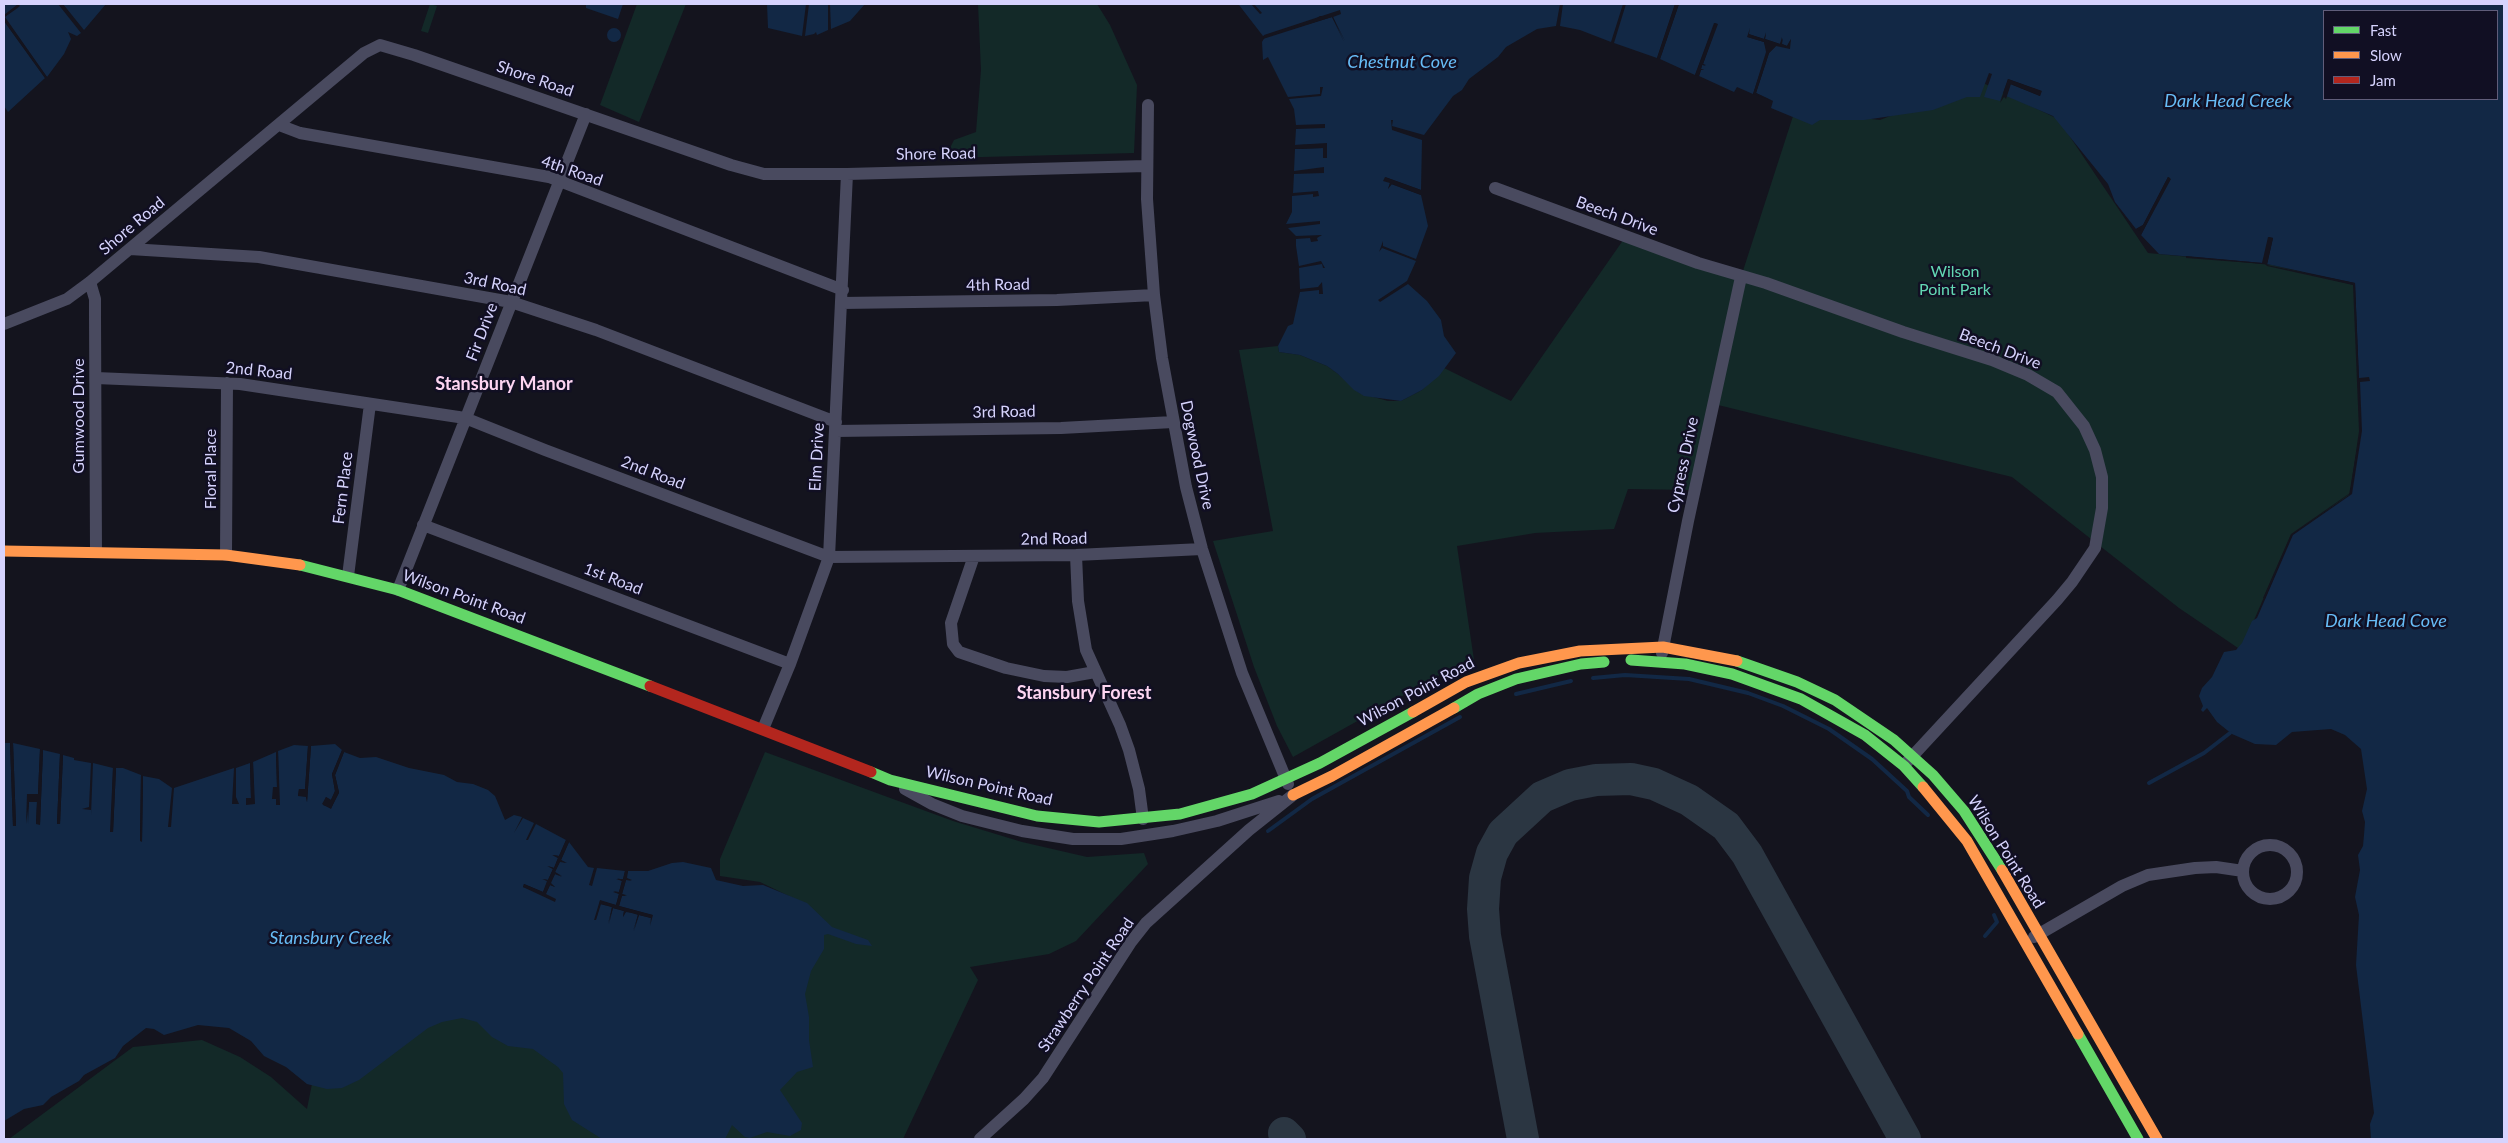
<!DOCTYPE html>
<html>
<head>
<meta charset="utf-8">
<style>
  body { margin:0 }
  #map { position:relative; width:2508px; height:1143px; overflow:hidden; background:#14141e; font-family:Lato,sans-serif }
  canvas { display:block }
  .frame { position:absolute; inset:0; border:5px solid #d6d3fd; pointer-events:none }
  .legend { position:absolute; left:2323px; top:10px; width:175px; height:90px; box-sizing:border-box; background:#110f23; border:1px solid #605d7a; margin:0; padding:6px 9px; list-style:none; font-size:15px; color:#d6d3fd }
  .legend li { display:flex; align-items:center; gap:10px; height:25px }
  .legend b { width:25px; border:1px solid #605d7a }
</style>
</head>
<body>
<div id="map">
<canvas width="2508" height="1143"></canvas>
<div class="frame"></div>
<ul class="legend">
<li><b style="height:6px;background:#63d668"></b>Fast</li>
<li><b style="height:6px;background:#ff974d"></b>Slow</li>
<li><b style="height:6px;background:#b3261e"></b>Jam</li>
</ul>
</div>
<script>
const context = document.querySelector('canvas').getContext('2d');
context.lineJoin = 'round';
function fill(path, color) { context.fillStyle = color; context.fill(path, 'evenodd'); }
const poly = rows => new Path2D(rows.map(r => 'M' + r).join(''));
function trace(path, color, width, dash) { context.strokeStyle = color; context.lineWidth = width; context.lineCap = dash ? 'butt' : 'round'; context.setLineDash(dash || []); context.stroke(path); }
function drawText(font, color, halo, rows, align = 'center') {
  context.font = font + ' Lato,sans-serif'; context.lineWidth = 5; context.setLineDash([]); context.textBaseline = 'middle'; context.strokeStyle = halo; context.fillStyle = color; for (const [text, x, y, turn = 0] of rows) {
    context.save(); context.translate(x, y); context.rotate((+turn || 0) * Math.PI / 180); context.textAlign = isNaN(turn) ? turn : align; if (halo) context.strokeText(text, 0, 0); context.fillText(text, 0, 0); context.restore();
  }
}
fill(poly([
  [430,4,437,6,428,33,421,31],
  [637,4,686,4,639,122,600,105],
  [978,4,1097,4,1110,25,1137,85,1134,153,945,158,954,140,976,132,981,70],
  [1979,81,2058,119,2148,253,2272,265,2354,285,2360,431,2349,495,2291,535,2241,650,2179,608,2012,477,1714,404,1694,490,1628,489,1614,529,1535,533,1457,546,1474,660,1438,676,1293,757,1277,726,1254,667,1213,541,1273,531,1239,350,1278,346,1279,352,1300,355,1327,366,1338,374,1359,393,1388,401,1401,401,1422,390,1444,368,1511,401,1626,236,1741,277,1795,110,1880,120],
  [765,752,953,821,1022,842,1087,857,1144,853,1148,864,1076,941,1049,954,970,967,978,980,903,1139,720,1139,793,898,760,882,720,876,720,859],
  [465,1013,558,1045,638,1139,9,1139,133,1047,202,1040,240,1057,271,1077,307,1109,313,1079,423,1024]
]), '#132928');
fill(poly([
  [4,4,58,4,81,33,77,36,68,32,71,39,64,54,47,77,4,17,19,7,4,15],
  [63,4,106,4,84,30],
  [586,4,623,4,618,19,586,8],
  [767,4,806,4,802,36,768,28],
  [809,4,828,4,828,30,817,35,816,32,814,34,805,36],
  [830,4,865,4,850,21,831,29],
  [1241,4,1251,4,1260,14,1262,13,1254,4,1560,4,1556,26,1537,29,1506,47,1498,57,1469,79,1462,90,1453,96,1424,135,1392,126,1393,120,1391,120,1392,130,1422,140,1421,190,1385,177,1390,183,1388,189,1391,184,1421,195,1428,226,1416,259,1383,246,1383,241,1379,252,1382,248,1416,261,1407,281,1378,300,1380,302,1408,284,1427,301,1441,320,1444,336,1456,353,1439,376,1422,390,1401,401,1364,396,1354,390,1338,374,1327,366,1300,355,1279,352,1278,346,1288,326,1293,324,1300,292,1319,290,1319,294,1323,294,1322,282,1318,287,1300,289,1299,268,1322,264,1323,268,1325,268,1321,261,1299,266,1296,246,1296,239,1310,238,1311,242,1318,241,1317,238,1322,235,1296,236,1288,228,1320,224,1320,221,1286,224,1292,212,1292,196,1313,194,1313,197,1319,196,1318,191,1293,193,1294,174,1324,173,1324,167,1294,171,1295,149,1323,148,1327,158,1327,144,1295,145,1296,129,1325,128,1325,124,1296,125,1294,109,1289,99,1321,96,1323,87,1320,87,1320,94,1288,97,1268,57,1263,60,1262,42,1265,37,1332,17,1345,41,1333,17,1320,16,1312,21,1263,36,1239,5],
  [1563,4,1623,4,1611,42,1580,30,1560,26],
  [1626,4,1675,4,1657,58,1614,43],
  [1679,4,2504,4,2504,1139,2371,1139,2370,1124,2374,1113,2356,965,2359,915,2355,897,2360,870,2358,855,2363,846,2364,835,2365,822,2362,811,2367,789,2361,749,2345,735,2331,729,2292,732,2276,745,2255,744,2232,734,2217,722,2207,708,2203,712,2201,710,2203,706,2199,696,2202,688,2212,677,2224,652,2236,650,2242,643,2252,621,2257,618,2293,535,2352,494,2362,431,2360,382,2370,381,2369,377,2359,378,2355,283,2267,264,2273,238,2269,237,2263,263,2159,254,2141,235,2170,178,2168,177,2143,225,2136,229,2115,202,2108,184,2053,116,2006,96,2010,84,2040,96,2041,91,2008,79,2000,101,1984,97,1992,74,1989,73,1980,97,1967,97,1933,110,1864,120,1820,120,1812,125,1771,108,1773,101,1756,93,1769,53,1776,46,1789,46,1791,39,1787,46,1782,44,1783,38,1780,44,1765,39,1766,33,1764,39,1748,34,1748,37,1764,42,1767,52,1753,94,1737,87,1734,92,1699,76,1701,70,1704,70,1701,69,1702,65,1706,66,1703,64,1717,24,1714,23,1695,75,1660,59],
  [2324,11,2497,11,2497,99,2324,99],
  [4,21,45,78,8,112,4,106],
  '607 35a7 7 0 1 1 14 0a7 7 0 1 1-14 0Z',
  [4,743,10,743,13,826,16,826,13,743,40,749,38,794,27,794,28,824,29,802,37,802,36,824,40,824,43,750,60,754,57,824,60,824,63,755,74,758,74,760,91,763,89,807,82,809,91,810,91,815,93,763,113,768,111,832,113,832,116,768,123,768,141,775,140,841,142,841,143,776,159,779,172,788,168,827,171,827,174,788,234,768,232,804,239,804,236,797,236,768,250,763,251,798,246,799,246,804,254,804,253,762,276,752,277,787,273,787,273,799,276,799,279,805,278,751,294,745,308,746,305,790,299,789,298,796,306,796,307,802,311,746,335,744,342,750,332,774,335,791,331,800,326,797,323,805,331,808,339,793,335,775,344,752,360,758,376,757,409,768,444,775,457,782,473,784,488,790,495,796,505,820,514,815,522,817,514,833,523,818,534,823,526,840,528,840,536,824,566,840,559,856,553,855,558,858,554,868,548,866,553,869,548,880,543,879,548,881,543,892,524,884,523,887,556,899,545,895,550,885,555,887,550,883,555,874,562,877,555,872,560,861,566,863,561,860,569,842,588,867,594,868,589,885,592,886,597,868,625,871,623,880,617,878,622,881,619,892,613,892,619,894,616,905,600,901,596,920,600,904,612,907,608,924,613,908,624,911,623,917,626,911,638,915,633,931,639,915,651,918,649,925,652,915,619,906,622,895,626,895,622,894,626,880,632,881,626,878,628,871,648,871,672,863,683,862,711,868,716,880,743,886,763,885,807,903,832,927,868,940,872,946,856,944,828,934,824,935,824,949,811,971,805,994,809,1017,809,1040,813,1067,797,1072,780,1090,802,1123,801,1130,790,1136,767,1132,750,1138,745,1137,732,1125,725,1139,602,1139,572,1120,564,1104,563,1073,558,1067,533,1049,508,1046,492,1037,477,1022,462,1018,442,1022,428,1028,359,1080,342,1088,327,1089,307,1084,286,1067,264,1056,251,1041,229,1028,198,1025,164,1035,154,1029,146,1028,123,1046,115,1058,84,1075,79,1081,51,1097,43,1105,24,1109,4,1121]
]), '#122845');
fill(poly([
  [18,4,20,6,5,17,47,77,45,78,4,21,4,15],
  [1675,4,1679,4,1660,59,1657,58],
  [1340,10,1341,14,1333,17,1344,42,1332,17,1263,39,1264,35],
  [1715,23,1718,24,1703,64,1706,65,1702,65,1701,69,1704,70,1701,70,1699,76,1695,75],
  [1750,28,1749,34,1764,39,1766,32,1765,39,1780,44,1782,37,1782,44,1787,46,1791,39,1790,49,1776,46,1769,53,1756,93,1773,101,1753,94,1766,52,1764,42,1747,37],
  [2008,79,2042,91,2040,96,2011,84,2006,99,2004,97,2000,103],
  [1327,143,1327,158,1323,158,1323,148,1295,149,1295,145],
  [1385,177,1421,190,1421,195,1392,184,1388,189,1390,183,1383,181],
  [2168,177,2171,179,2141,235,2139,233,2141,228,2138,231,2136,229,2143,225],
  [2268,237,2273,238,2267,265,2355,283,2361,431,2351,493,2292,535,2265,599,2263,598,2291,534,2350,493,2359,431,2353,285,2267,266,2265,264,2186,258,2186,256,2262,263],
  [10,743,13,743,16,826,13,826],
  [308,746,311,746,307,802,306,797,298,796,299,789,305,789],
  [40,749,43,750,40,825,36,824,37,802,29,802,26,824,27,794,38,794],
  [342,750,344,752,335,775,339,792,331,809,322,804,326,797,331,800,335,791,332,774],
  [278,751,280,805,276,805,276,799,272,799,273,787,277,787,276,752],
  [60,754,63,755,60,824,57,824],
  [253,762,255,804,246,805,246,798,251,798,250,763],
  [113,768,116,768,113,832,110,832],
  [141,775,143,776,142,842,140,841],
  [566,840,569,842,561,860,567,863,560,862,555,872,562,876,555,874,551,883,555,887,550,885,546,894,556,899,555,902,523,887,524,884,543,892,547,881,542,879,548,880,553,869,547,866,554,868,558,858,552,855,559,856],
  [625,871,628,871,627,878,632,880,626,880,622,894,627,896,622,896,619,906,653,915,650,926,651,918,639,915,634,931,638,914,626,912,623,917,624,911,613,908,609,924,612,907,601,904,596,920,594,920,600,900,616,905,619,894,613,891,619,892,622,881,616,879,623,879]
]), '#14141e');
trace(poly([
  [1593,678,1625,675,1689,679,1748,693,1783,706,1829,729,1872,759,1907,791,1909,797,1928,815],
  [1516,694,1571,681],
  [2149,783,2204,753,2230,733],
  [1268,831,1312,799,1460,717],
  [1985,936,1997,922,1994,915]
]), '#122845', 4);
trace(poly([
  [1284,1133,1290,1139],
  [1523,1139,1485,936,1483,909,1485,878,1492,853,1503,833,1542,797,1570,785,1596,780,1631,779,1654,784,1689,800,1726,826,1747,854,1905,1139]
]), '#2b3642', 32);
trace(poly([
  [1148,105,1147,199,1154,295,1162,358,1186,487,1202,549,1242,673,1288,784],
  [279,125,300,133,549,177,843,290],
  [1495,188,1698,263,1766,283,1903,332,1992,360,2028,375,2057,392,2084,426,2095,450,2102,477,2102,508,2095,548,2072,582,2057,600,1907,762],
  [130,249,259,257,511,302,596,330,836,422],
  [90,282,95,299,95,315,96,551],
  [842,303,1057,300,1154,295],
  [4,324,67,299,90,282,364,53,380,45,414,55,731,165,764,174,847,174,1146,166],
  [96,378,240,384,465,418,545,450,829,557,1076,555,1202,549],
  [835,431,1061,428,1173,422],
  [423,525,790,664],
  [226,555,227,383],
  [1076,555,1078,601,1086,650,1120,725,1129,750,1139,789,1143,819],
  [974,556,951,623,953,644,959,652,1006,668,1044,676,1067,677,1095,672],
  [348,576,370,404],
  [398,590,586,114],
  [1662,653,1688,521,1741,277],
  [763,729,790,664,829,557,847,174],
  [905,789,932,804,962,816,1022,831,1073,839,1121,839,1173,831,1217,821,1279,801],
  '2243 872a27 27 0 1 1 54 0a27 27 0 1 1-54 0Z',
  [2034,937,2122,886,2148,875,2195,868,2216,867,2243,871],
  [980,1139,1024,1099,1043,1078,1131,942,1146,923,1249,830,1293,795]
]), '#494a5f', 12);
trace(poly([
  [300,565,398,590,650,686],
  [1631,660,1685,664,1732,674,1801,699,1865,735,1904,766,1923,787],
  [1737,661,1797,682,1835,700,1894,740,1933,775,1964,811,2002,870],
  [1454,708,1478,694,1516,679,1581,664,1604,662],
  [871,772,890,780,1037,816,1099,822,1180,814,1252,794,1320,763,1413,712],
  [2078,1034,2138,1139]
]), '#63d668', 11);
trace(poly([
  [4,551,226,555,300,565],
  [1413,712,1466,682,1519,663,1580,651,1663,647,1737,661],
  [1923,787,1967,841,2078,1034],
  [1293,795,1332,776,1454,708],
  [2002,870,2157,1139]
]), '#ff974d', 11);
trace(poly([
  [650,686,871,772]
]), '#b3261e', 11);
drawText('16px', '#d6d3fd', '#110f23', [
  ["Shore Road",535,79,19],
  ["Shore Road",936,154,-1],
  ["4th Road",572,171,19],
  ["Beech Drive",1617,216,20],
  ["Shore Road",132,226,-40],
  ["3rd Road",495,284,12],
  ["4th Road",998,285,-1],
  ["Fir Drive",482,332,-69],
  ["Beech Drive",2000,349,21],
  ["2nd Road",259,371,6],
  ["3rd Road",1004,412,-1],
  ["Gumwood Drive",79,416,-90],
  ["Dogwood Drive",1197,455,78],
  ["Elm Drive",817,457,-87],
  ["Cypress Drive",1683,465,-78],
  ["Floral Place",211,469,-90],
  ["2nd Road",653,473,21],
  ["Fern Place",343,488,-83],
  ["2nd Road",1054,539,-1],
  ["1st Road",613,579,21],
  ["Wilson Point Road",464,597,20],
  ["Wilson Point Road",1416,692,-28],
  ["Wilson Point Road",989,786,13],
  ["Wilson Point Road",2006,852,58],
  ["Strawberry Point Road",1086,985,-56]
]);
drawText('16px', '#63d8b4', '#110f23', [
  ["Wilson",1955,272],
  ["Point Park",1955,290]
]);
drawText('italic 18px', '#67bcf6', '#110f23', [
  ["Chestnut Cove",1402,62],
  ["Dark Head Creek",2228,101],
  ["Dark Head Cove",2386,621],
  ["Stansbury Creek",330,938]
]);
drawText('bold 18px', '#fdd5f1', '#110f23', [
  ["Stansbury Manor",504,384],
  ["Stansbury Forest",1084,693]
]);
</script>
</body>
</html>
